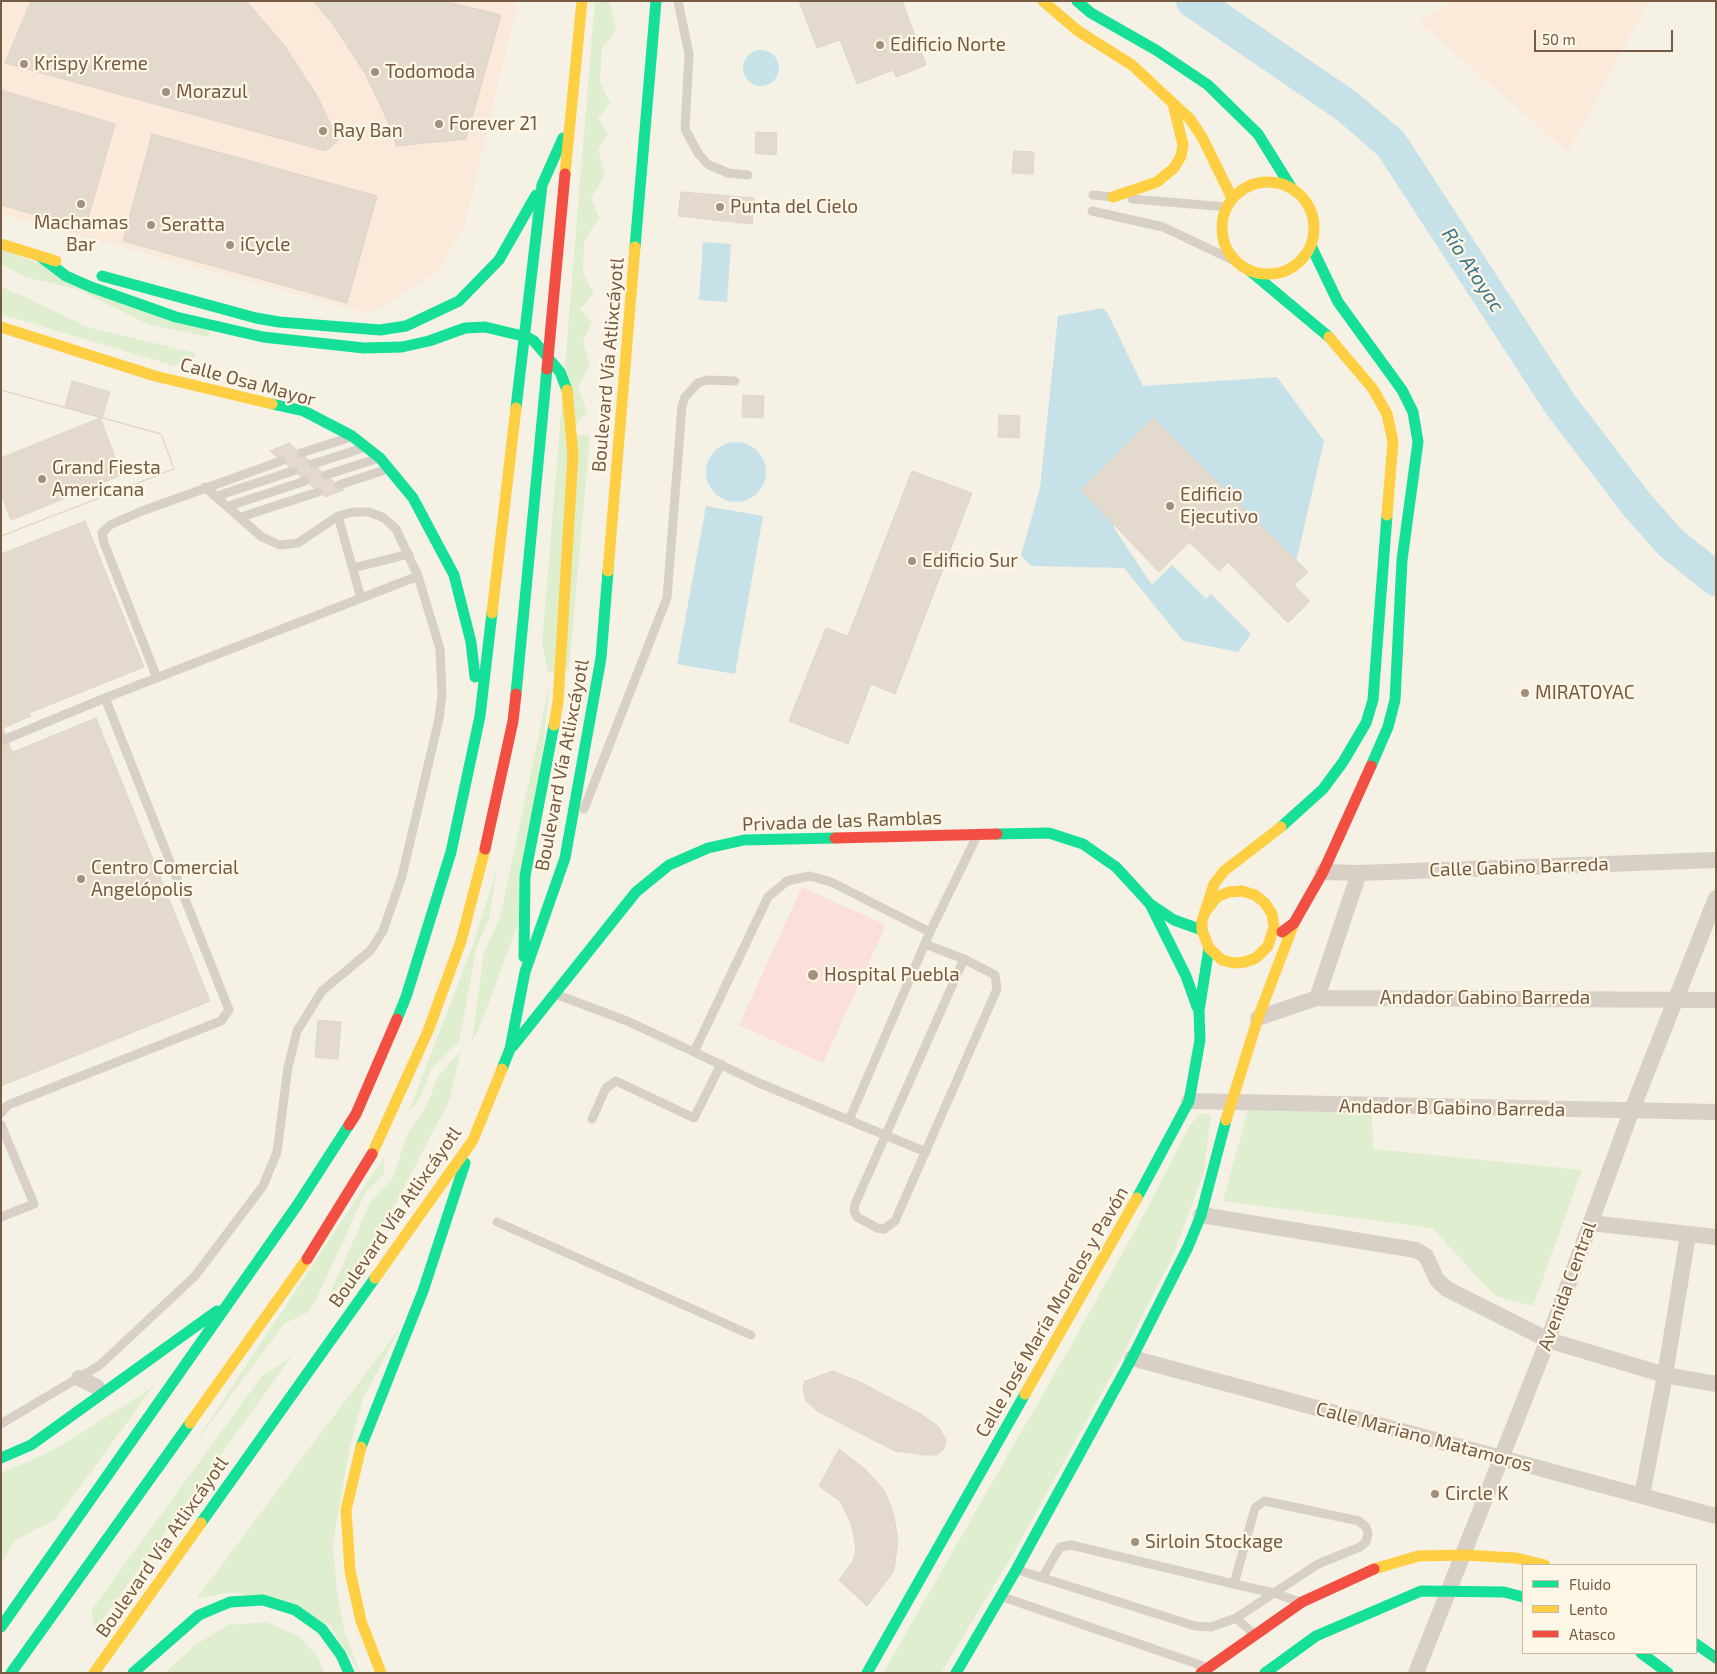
<!DOCTYPE html>
<html>
<head>
<meta charset="utf-8">
<style>
  body { margin:0 }
  #map { position:relative; width:1717px; height:1674px; overflow:hidden; background:#f6f1e5; font-family:"Exo 2",sans-serif }
  canvas { display:block }
  .frame { position:absolute; inset:0; border:2px solid #755a44; pointer-events:none }
  .legend { position:absolute; left:1522px; top:1564px; width:175px; height:90px; box-sizing:border-box; background:#fff7e6; border:1px solid #c8b8a5; margin:0; padding:6px 9px; list-style:none; font-size:15px; color:#755a44 }
  .legend li { display:flex; align-items:center; gap:10px; height:25px }
  .legend b { width:25px; border:1px solid #c8b8a5 }
  .scale { position:absolute; left:1534px; top:30px; width:139px; height:22px; box-sizing:border-box; border:2px solid #755a44; border-top:0; padding-left:6px; font-size:15px; line-height:18px; white-space:nowrap; color:#755a44; -webkit-text-stroke:4px #fff7e6; paint-order:stroke }
</style>
</head>
<body>
<div id="map">
<canvas width="1717" height="1674"></canvas>
<div class="frame"></div>
<ul class="legend">
<li><b style="height:6px;background:#16e098"></b>Fluido</li>
<li><b style="height:6px;background:#ffcf43"></b>Lento</li>
<li><b style="height:6px;background:#f24e42"></b>Atasco</li>
</ul>
<div class="scale">50 m</div>
</div>
<script>
const context = document.querySelector('canvas').getContext('2d');
context.lineJoin = 'round';
function fill(path, color) { context.fillStyle = color; context.fill(path, 'evenodd'); }
const poly = rows => new Path2D(rows.map(r => 'M' + r).join(''));
function trace(path, color, width, dash) { context.strokeStyle = color; context.lineWidth = width; context.lineCap = dash ? 'butt' : 'round'; context.setLineDash(dash || []); context.stroke(path); }
function drawText(font, color, halo, rows, align = 'center') {
  context.font = font + ' "Exo 2",sans-serif'; context.lineWidth = 4.5; context.setLineDash([]); context.textBaseline = 'middle'; context.strokeStyle = halo; context.fillStyle = color; for (const [text, x, y, turn = 0] of rows) {
    context.save(); context.translate(x, y); context.rotate((+turn || 0) * Math.PI / 180); context.textAlign = isNaN(turn) ? turn : align; if (halo) context.strokeText(text, 0, 0); context.fillText(text, 0, 0); context.restore();
  }
}
fill(poly([
  [1,1,518,1,465,224,439,271,370,314,1,214],
  [1451,1,1649,1,1568,152,1419,22]
]), '#fbe9da');
fill(poly([
  [802,887,886,925,823,1063,739,1025]
]), '#fadfda');
fill(poly([
  [595,1,609,1,616,30,602,48,600,82,610,103,598,118,608,134,598,149,605,176,591,197,599,218,584,241,583,274,594,293,580,309,592,322,583,341,590,366,578,386,587,412,570,433,590,436,569,669,548,673,542,643],
  [1,249,209,329,209,337,147,324,77,289,25,277,1,264],
  [1,286,88,327,195,353,195,358,175,366,1,314],
  [550,682,526,902,480,1027,472,1041,484,952,500,918],
  [497,868,489,918,476,950,459,1042,432,1068,418,1102,409,1111,473,945],
  [461,1051,449,1101,396,1203,352,1275,328,1298,372,1199,392,1180,407,1135,427,1105,438,1076],
  [1372,1109,1373,1149,1582,1170,1533,1306,1495,1296,1432,1228,1223,1201,1248,1110],
  [1200,1114,1211,1114,1204,1171,1174,1254,1122,1356,1016,1549,941,1673,883,1673,1074,1340,1147,1209,1190,1125],
  [384,1157,384,1174,365,1193,316,1300,308,1312,284,1324,191,1449],
  [400,1328,362,1401,350,1446,333,1543,337,1592,344,1630,360,1673,329,1624,235,1592,197,1598],
  [292,1356,94,1631,92,1609,262,1376],
  [153,1387,56,1519,16,1540,1,1563,1,1473,47,1453,78,1435],
  [267,1622,300,1637,318,1657,324,1673,165,1673,194,1646,228,1625]
]), '#deeece');
fill(poly([
  '743 68a18 18 0 1 1 36 0a18 18 0 1 1-36 0Z',
  [703,242,731,244,727,302,699,300],
  [1103,308,1108,314,1143,386,1277,377,1324,441,1290,588,1137,434,1081,490,1114,523,1114,528,1152,585,1172,565,1206,599,1211,594,1251,634,1238,652,1183,641,1124,568,1031,566,1021,555,1040,488,1058,316],
  '706 472a30 30 0 1 1 60 0a30 30 0 1 1-60 0Z',
  [706,506,763,516,735,674,677,664]
]), '#c6e2e8');
trace(poly([
  [1193,1,1348,107,1391,144,1560,404,1638,506,1671,543,1716,579]
]), '#c6e2e8', 34);
const building = poly([
  [31,1,246,1,284,45,317,96,338,140,326,151,5,63,31,1],
  [313,1,444,1,501,15,466,139,396,146,392,130,366,75,333,24,313,1],
  [799,1,902,1,926,65,896,77,893,70,857,84,840,40,817,48,799,1],
  [1,90,115,124,85,229,1,205,1,90],
  [756,132,777,133,776,155,755,153,756,132],
  [152,134,377,196,347,303,123,241,152,134],
  [1014,151,1034,152,1033,174,1012,173,1014,151],
  [681,192,754,198,752,224,678,216,681,192],
  [72,381,110,392,102,418,65,407,72,381],
  [1,390,161,434,174,469,1,536,1,390],
  [1,390,161,434,174,469,1,536,1,390],
  [743,395,764,396,763,418,742,417,743,395],
  [999,415,1020,416,1019,438,998,437,999,415],
  [100,418,122,475,11,520,1,494,1,458,100,418],
  [1153,418,1308,572,1294,585,1310,601,1288,623,1228,562,1219,571,1189,542,1159,572,1081,490,1153,418],
  [289,443,326,475,344,490,325,497,270,451,289,443],
  [912,471,972,493,895,694,871,684,848,744,789,721,826,628,848,636,912,471],
  [85,521,144,667,29,713,31,716,3,728,12,752,1,757,1,554,85,521],
  [96,718,210,1001,1,1086,1,757,96,718],
  [318,1020,341,1022,338,1059,315,1057,318,1020],
  [833,1371,858,1381,919,1413,938,1426,946,1440,944,1449,936,1455,925,1455,895,1451,817,1411,806,1401,803,1389,805,1381,833,1371],
  [839,1449,865,1469,884,1490,893,1512,898,1539,894,1571,867,1606,839,1580,853,1561,856,1550,852,1526,841,1502,819,1486,839,1449]
]);
fill(building, '#e3d9cd');
trace(building, '#dfd4c7', 1);
trace(poly([
  [678,1,689,54,685,129,698,153,707,164,728,173,748,175],
  [1093,195,1112,197],
  [1132,199,1227,207],
  [1092,211,1163,227,1237,262],
  [301,453,348,438],
  [313,464,363,448],
  [326,475,376,459],
  [339,485,388,469],
  [217,496,293,471],
  [229,506,305,481],
  [338,516,361,598],
  [241,517,318,492],
  [353,568,409,554],
  [157,678,104,543,102,533,110,525,142,511,281,461],
  [1,741,105,698],
  [584,809,667,598,682,406,685,397,698,383,707,380,735,381],
  [925,944,964,959],
  [964,959,995,975,997,989,895,1221,884,1229,877,1228,857,1217,854,1211,855,1204,964,959],
  [555,994,627,1021,694,1052,768,897,787,881,810,876,831,882,930,932],
  [694,1052,759,1083,926,1152],
  [1,1113,8,1105,221,1021,229,1010,105,698,418,576],
  [592,1119,606,1088,616,1081,694,1118,721,1064],
  [849,1120,930,932,976,838],
  [1,1125,34,1204,1,1217],
  [497,1222,751,1335],
  [1,1424,100,1365,195,1276,263,1186,277,1152,288,1067,297,1031,322,991,370,951,383,931,402,876,439,719,442,695,440,649,418,576,396,529,384,518,369,512,353,512,338,516,298,543,280,545,262,537,205,487],
  [1018,1570,1195,1626,1211,1627,1236,1618,1274,1593,1318,1564,1360,1547,1366,1542,1368,1534,1366,1527,1359,1521,1270,1502,1264,1501,1255,1508,1234,1584,1274,1593,1297,1601],
  [1042,1578,1060,1547,1071,1545,1234,1584],
  [1003,1597,1206,1667],
  [1236,1618,1254,1634]
]), '#d8cfc7', 9);
trace(poly([
  [1323,872,1359,873,1716,860],
  [1317,998,1359,873],
  [1258,1018,1317,998,1716,1000],
  [1189,1101,1716,1112],
  [1201,1215,1416,1250,1426,1256,1437,1280,1447,1289,1548,1340,1665,1375,1716,1384],
  [1590,1223,1716,1237],
  [1132,1358,1716,1516],
  [79,1378,97,1387],
  [1642,1496,1665,1375,1688,1235],
  [1416,1673,1548,1340,1631,1112,1716,898]
]), '#d8cfc7', 16);
trace(poly([
  [1077,1,1091,13,1156,50,1208,85,1258,134,1291,187],
  [1311,246,1338,302,1402,390,1413,412,1418,442,1402,560,1395,700,1388,727,1371,766],
  [635,247,656,1],
  [41,257,66,276,91,287,176,317,263,337,364,348,402,347,429,341,465,328,485,327,527,337,534,341,560,372,567,390],
  [1249,270,1329,337],
  [102,276,256,318,279,322,380,330,406,326,459,301,499,260,536,195],
  [272,404,304,411,352,436,380,458,413,498,454,575,471,642,475,677],
  [516,408,542,185,563,138],
  [516,694,547,369],
  [1281,827,1323,789,1343,762,1366,723,1373,700,1387,515],
  [997,834,1049,833,1083,844,1116,867,1150,904,1174,920,1202,930],
  [1151,906,1186,976,1197,1007],
  [524,957,525,876,554,725],
  [397,1019,406,997,451,852,480,716,492,613],
  [513,1046,636,892,669,865,708,848,744,840,835,838],
  [502,1069,510,1049,525,972,565,858,601,658,608,571],
  [1137,1198,1189,1101,1200,1040,1199,1011,1209,948],
  [361,1447,423,1291,465,1163],
  [1,1458,31,1445,217,1311],
  [201,1523,375,1278],
  [1,1627,298,1204,349,1125],
  [1696,1644,1716,1658],
  [1641,1653,1668,1673],
  [11,1673,190,1423],
  [133,1673,199,1615,230,1602,263,1600,295,1610,322,1629,341,1655,349,1673],
  [867,1673,1025,1394],
  [956,1673,1016,1570,1132,1358,1188,1247,1201,1215,1226,1120],
  [1265,1673,1316,1636,1421,1591,1504,1592,1523,1597]
]), '#16e098', 11);
trace(poly([
  [1043,1,1078,31,1132,65,1190,119,1202,137,1232,198],
  [565,174,582,1],
  '1222 228a46 46 0 1 1 92 0a46 46 0 1 1-92 0Z',
  [1113,197,1157,182,1174,168,1181,156,1183,145,1173,104],
  [1,244,56,261],
  [1,327,155,376,272,404],
  [1329,337,1373,389,1387,414,1393,442,1387,515],
  [608,571,635,247],
  [492,613,516,408],
  [554,725,558,702,573,455,567,390],
  [1205,912,1217,897,1229,892,1242,891,1255,895,1265,903,1272,914,1274,927,1268,946,1256,958,1245,962,1234,963,1222,960,1209,948,1202,930,1202,921,1214,884,1224,871,1281,827],
  [1226,1120,1258,1018,1294,923],
  [372,1154,428,1031,461,941,485,849],
  [375,1278,473,1140,502,1069],
  [1025,1394,1137,1198],
  [190,1423,307,1259],
  [361,1447,346,1510,350,1571,361,1621,381,1673],
  [1374,1569,1418,1556,1464,1555,1516,1558,1545,1565],
  [94,1673,201,1523]
]), '#ffcf43', 11);
trace(poly([
  [547,369,565,174],
  [835,838,997,834],
  [485,849,513,721,516,694],
  [1282,932,1294,923,1323,872,1371,766],
  [349,1125,356,1114,397,1019],
  [307,1259,372,1154],
  [1201,1673,1302,1602,1374,1569]
]), '#f24e42', 11);
for (const [x, y, r, color] of [
  [880,45,5,"#a28f7c"],
  [24,64,5,"#a28f7c"],
  [375,72,5,"#a28f7c"],
  [166,92,5,"#a28f7c"],
  [439,124,5,"#a28f7c"],
  [323,131,5,"#a28f7c"],
  [81,204,5,"#a28f7c"],
  [720,207,5,"#a28f7c"],
  [151,225,5,"#a28f7c"],
  [230,245,5,"#a28f7c"],
  [42,479,5,"#a28f7c"],
  [1170,506,5,"#a28f7c"],
  [912,561,5,"#a28f7c"],
  [1525,693,5,"#a28f7c"],
  [81,879,5,"#a28f7c"],
  [813,975,6,"#a28f7c"],
  [1435,1494,5,"#a28f7c"],
  [1135,1542,5,"#a28f7c"]
]) { const dot = new Path2D(); dot.arc(x, y, r, 0, 2 * Math.PI); context.fillStyle = color; context.fill(dot); trace(dot, '#fff7e6', 2); }
drawText('19px', '#755a44', '#fff7e6', [
  ["Edificio Norte",890,45],
  ["Krispy Kreme",34,64],
  ["Todomoda",385,72],
  ["Morazul",176,92],
  ["Forever 21",449,124],
  ["Ray Ban",333,131],
  ["Punta del Cielo",730,207],
  ["Machamas",81,223,"center"],
  ["Bar",81,245,"center"],
  ["Seratta",161,225],
  ["iCycle",240,245],
  ["Grand Fiesta",52,468],
  ["Americana",52,490],
  ["Edificio",1180,495],
  ["Ejecutivo",1180,517],
  ["Edificio Sur",922,561],
  ["MIRATOYAC",1535,693],
  ["Centro Comercial",91,868],
  ["Angelópolis",91,890],
  ["Hospital Puebla",824,975],
  ["Circle K",1445,1494],
  ["Sirloin Stockage",1145,1542]
], 'left');
drawText('19px', '#755a44', '#fff7e6', [
  ["Boulevard Vía Atlixcáyotl",608,365,-85],
  ["Calle Osa Mayor",248,382,15],
  ["Boulevard Vía Atlixcáyotl",562,765,-79],
  ["Privada de las Ramblas",842,821,-2],
  ["Calle Gabino Barreda",1519,867,-2],
  ["Andador Gabino Barreda",1485,998],
  ["Andador B Gabino Barreda",1452,1108,1],
  ["Boulevard Vía Atlixcáyotl",395,1217,-55],
  ["Avenida Central",1567,1286,-70],
  ["Calle José María Morelos y Pavón",1052,1312,-60],
  ["Calle Mariano Matamoros",1424,1437,15],
  ["Boulevard Vía Atlixcáyotl",162,1547,-55]
]);
drawText('italic 20px', '#3c788b', '#fff7e6', [
  ["Río Atoyac",1473,270,57]
]);
</script>
</body>
</html>
